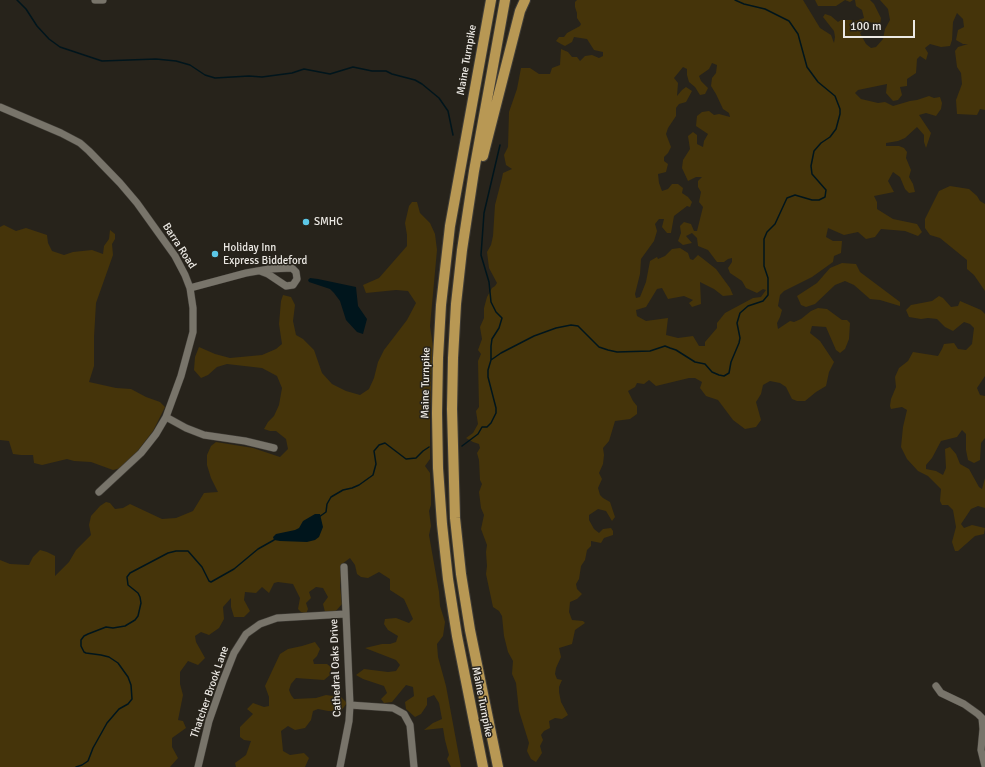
<!DOCTYPE html>
<html>
<head>
<meta charset="utf-8">
<style>
  body { margin:0 }
  #map { position:relative; width:985px; height:767px; overflow:hidden; background:#27231b; font-family:Signika,sans-serif }
  canvas { display:block }
  .scale { position:absolute; left:843px; top:20px; width:72px; height:18px; box-sizing:border-box; border:2px solid #ece9e4; border-top:0; padding-left:5px; font-size:12px; line-height:14px; white-space:nowrap; color:#ece9e4; -webkit-text-stroke:3px #27231b; paint-order:stroke }
</style>
</head>
<body>
<div id="map">
<canvas width="985" height="767"></canvas>
<div class="scale">100 m</div>
</div>
<script>
const context = document.querySelector('canvas').getContext('2d');
context.lineJoin = 'round';
function fill(path, color) { context.fillStyle = color; context.fill(path, 'evenodd'); }
const poly = rows => new Path2D(rows.map(r => 'M' + r).join(''));
function trace(path, color, width, dash) { context.strokeStyle = color; context.lineWidth = width; context.lineCap = dash ? 'butt' : 'round'; context.setLineDash(dash || []); context.stroke(path); }
function drawText(font, color, halo, rows, align = 'center') {
  context.font = font + ' Signika,sans-serif'; context.lineWidth = 3; context.setLineDash([]); context.textBaseline = 'middle'; context.strokeStyle = halo; context.fillStyle = color; for (const [text, x, y, turn = 0] of rows) {
    context.save(); context.translate(x, y); context.rotate((+turn || 0) * Math.PI / 180); context.textAlign = isNaN(turn) ? turn : align; if (halo) context.strokeText(text, 0, 0); context.fillText(text, 0, 0); context.restore();
  }
}
fill(poly([
  [577,0,803,0,820,28,831,35,834,43,835,37,834,31,823,17,825,14,831,16,838,22,841,20,850,20,856,21,864,18,862,10,856,6,855,0,870,0,874,4,881,18,880,25,866,21,865,28,860,33,866,44,871,48,876,47,883,39,885,29,890,20,888,9,880,0,985,0,985,110,980,109,977,115,957,114,956,100,962,84,961,73,957,67,955,51,958,47,968,44,963,44,956,40,958,30,964,27,963,19,957,13,953,22,952,40,950,46,941,47,930,44,925,48,928,53,926,60,920,56,917,59,916,73,907,79,907,86,900,87,902,95,898,100,893,101,886,93,887,84,858,90,855,93,861,99,878,103,885,102,893,106,910,101,917,100,929,96,934,98,940,97,942,103,941,109,936,116,926,113,919,115,931,133,926,148,924,142,924,135,917,127,905,138,898,141,886,143,886,146,899,146,904,148,907,152,906,158,911,170,909,177,913,184,915,192,909,193,905,189,900,177,893,172,888,181,894,192,874,196,877,202,877,209,893,219,917,224,922,232,918,236,905,231,881,229,875,237,866,239,858,232,844,235,828,228,826,237,833,241,842,241,841,253,834,256,833,262,812,277,784,291,780,295,778,306,782,310,780,317,777,323,778,329,790,321,794,322,801,319,811,311,818,308,827,309,842,320,847,320,850,323,849,339,845,349,840,353,836,350,826,327,812,326,810,333,820,341,834,362,829,372,826,386,816,392,805,401,797,401,792,399,786,387,780,383,770,381,763,385,761,394,756,402,761,420,756,427,745,429,733,420,718,400,706,396,700,388,702,382,695,378,689,378,656,386,649,380,644,384,637,383,635,387,628,391,633,401,637,406,637,414,630,419,615,421,609,441,603,448,604,455,603,464,599,473,602,479,598,488,600,495,603,498,610,502,615,517,612,521,606,511,598,509,589,515,589,520,594,529,599,533,603,529,611,528,613,531,613,535,604,538,601,543,591,541,591,546,587,550,585,560,581,566,579,579,576,584,577,589,582,594,577,599,570,602,569,612,572,620,583,621,585,623,575,630,572,644,559,648,561,657,556,668,555,674,557,679,562,680,559,687,559,692,561,702,568,715,562,719,555,718,549,721,550,728,544,731,541,735,543,740,540,746,542,753,536,762,531,759,527,751,529,743,519,711,516,683,512,674,513,661,508,652,504,636,502,616,499,611,493,607,486,574,487,566,486,552,487,545,481,529,484,515,481,508,479,492,482,484,480,480,479,460,477,453,480,448,479,444,473,442,466,438,473,433,478,424,476,411,479,407,478,361,481,354,478,350,482,339,480,327,484,318,484,308,487,297,492,288,495,286,497,283,489,268,487,252,491,245,493,236,495,205,502,178,503,173,512,169,506,165,504,155,508,147,509,112,517,89,521,68,530,68,539,74,550,74,552,68,560,65,561,49,568,52,572,57,577,57,580,61,585,56,592,55,599,58,603,56,603,52,594,50,587,39,574,37,572,42,565,46,561,44,556,41,559,37,564,37,567,33,580,26,581,24,577,18,577,13,575,7,575,2],
  [712,63,717,65,716,73,712,78,711,86,716,94,723,109,729,113,730,117,719,114,714,115,709,111,702,112,697,116,696,126,708,134,704,141,703,147,697,144,697,135,693,132,688,136,690,149,683,160,682,168,688,181,696,177,702,177,698,181,698,187,701,192,699,202,703,207,697,231,694,231,691,224,684,222,680,226,681,233,678,241,683,245,692,243,686,236,692,233,697,238,698,246,708,250,717,262,724,262,728,259,732,258,732,262,728,268,730,273,742,281,746,288,757,293,763,289,766,290,761,297,753,298,725,313,717,323,717,328,705,342,705,346,699,346,693,336,678,338,666,335,668,318,646,321,637,316,636,310,646,307,657,289,662,288,668,299,684,296,693,300,689,303,692,307,701,304,700,282,714,289,723,296,733,295,730,288,716,269,702,258,698,255,693,260,690,259,688,253,680,248,672,249,665,256,658,259,657,257,650,261,646,282,640,297,636,298,635,294,640,274,641,259,654,241,657,231,655,224,659,219,664,219,662,227,667,233,671,233,674,216,687,206,690,207,692,202,688,197,682,193,683,188,678,184,672,184,668,189,662,191,659,183,658,174,666,172,668,164,664,161,664,157,668,153,671,147,666,134,668,128,676,116,676,108,679,104,686,102,692,91,686,87,682,90,677,96,678,83,674,78,683,67,687,69,687,75,689,82,695,87,700,95,705,94,708,88,701,81,699,76,709,69],
  [815,0,853,0,850,2,845,0,836,6,818,6],
  [950,186,969,189,977,196,980,201,985,204,985,291,974,275,967,269,967,260,940,238,930,235,925,228,925,219,939,191],
  [412,202,417,202,420,213,430,223,435,234,437,250,430,326,433,347,430,408,430,459,425,466,430,473,431,494,431,505,429,511,431,526,429,535,439,592,440,606,445,622,443,636,437,644,438,657,446,686,461,767,451,767,447,759,449,755,445,740,443,728,424,730,433,723,442,719,439,703,434,695,427,698,427,705,421,714,415,717,406,709,405,702,414,696,413,687,406,685,392,702,384,703,381,699,387,693,384,686,363,679,356,675,364,669,388,672,396,671,400,665,396,660,365,648,382,644,390,644,396,642,398,636,388,630,384,624,385,619,396,618,409,623,413,619,404,599,390,590,390,579,379,572,368,578,361,577,357,574,355,565,350,558,342,564,340,586,342,604,335,612,325,612,323,604,328,597,323,588,316,587,309,592,311,598,306,603,308,609,306,614,301,612,298,609,300,598,293,584,278,582,274,583,269,593,262,587,256,593,245,592,244,600,250,611,244,617,234,617,231,607,231,598,223,607,224,619,219,628,209,635,201,632,195,636,196,642,205,658,198,665,188,661,180,672,180,684,183,695,178,720,183,721,186,728,172,738,172,747,178,758,170,767,0,767,0,560,10,564,29,565,33,557,40,550,47,552,55,556,55,576,69,562,76,550,91,535,89,525,91,516,100,506,106,502,110,503,115,509,123,508,130,504,162,519,176,518,193,511,204,493,218,492,211,478,207,465,207,455,211,446,216,442,253,448,280,457,288,449,286,439,276,431,270,431,264,429,268,422,274,416,279,405,282,388,277,376,262,368,227,364,217,367,208,375,201,378,194,370,195,357,199,347,215,354,230,358,262,355,276,349,282,344,279,324,281,301,283,295,291,297,295,305,293,321,296,335,303,339,314,350,322,373,332,384,346,391,360,395,369,389,374,378,378,362,384,350,407,320,416,303,408,291,396,290,366,293,363,285,379,278,407,246,407,235,405,223,409,206],
  [4,225,16,231,26,228,47,235,48,243,52,251,64,255,73,252,92,250,103,254,104,246,109,239,110,230,115,234,115,239,112,244,113,255,96,303,94,337,94,366,89,382,116,388,131,389,146,397,160,402,165,407,153,431,129,462,121,468,113,470,91,462,74,461,67,459,42,465,34,463,33,455,21,455,13,454,9,441,0,440,0,227],
  [842,263,856,264,860,272,900,302,900,306,880,300,870,299,854,285,845,281,835,285,815,304,806,307,801,305,797,296,817,283,830,268],
  [939,296,943,298,951,307,958,306,960,301,981,310,985,314,985,376,977,388,980,395,985,396,985,438,981,443,980,460,974,463,968,460,966,450,966,434,962,430,957,437,941,441,932,458,926,465,926,469,936,471,943,475,946,468,945,449,950,447,956,454,960,464,969,469,979,487,982,489,985,478,985,508,978,506,971,509,961,524,964,528,972,525,985,528,984,534,975,536,958,551,955,551,952,542,956,527,953,510,948,505,942,505,940,501,941,489,928,476,918,471,907,459,901,447,903,427,907,410,902,407,891,409,890,406,891,399,896,387,895,377,899,368,908,361,913,352,938,356,942,349,944,344,954,343,958,349,966,350,972,344,974,328,970,324,964,322,953,331,945,327,937,319,928,318,921,319,909,317,906,310,911,305,932,301],
  [315,642,320,649,317,656,313,660,314,664,327,664,331,667,330,675,324,680,296,678,291,684,289,690,291,695,294,699,316,698,326,695,341,697,347,703,341,711,328,711,318,709,313,711,311,720,305,728,295,730,288,726,281,731,283,751,290,755,304,753,309,758,305,767,236,767,235,763,246,755,251,741,244,740,240,737,240,727,253,714,247,709,253,703,264,707,269,706,269,697,265,686,280,654,288,649,302,646]
]), '#45340a');
fill(poly([
  [310,278,318,279,356,287,358,306,367,319,363,334,357,332,346,320,340,301,334,293,330,289,309,282,308,280],
  [315,514,320,514,323,527,319,537,315,540,307,542,280,541,274,540,273,537,276,534,295,530,299,528,303,521]
]), '#00151c');
trace(poly([
  [17,0,26,9,37,26,49,39,60,47,102,61,156,59,176,61,190,65,205,75,215,78,249,76,262,77,292,73,304,69,330,74,353,67,372,71,386,71,392,74,415,80,422,84,439,98,448,111,453,135],
  [491,360,491,346,492,339,499,328,502,318,496,312,491,302,489,282,481,255,484,213,500,145],
  [462,446,478,434,482,427,487,427,491,423,496,413,496,408,488,377,488,370,491,360,501,353,534,336,556,328,571,325,578,326,599,347,608,350,617,352,650,351,665,346,670,348,676,350,695,362,705,364,712,372,719,375,724,376,729,373,731,362,739,343,740,338,737,323,740,313,748,306,763,301,768,295,768,278,764,266,764,239,767,232,775,224,787,198,795,195,812,200,819,200,825,197,826,190,812,174,811,166,814,151,821,143,830,137,836,129,840,114,840,109,835,96,818,82,807,67,798,34,789,21,765,9,744,4,735,0],
  [319,517,326,512,327,504,331,497,343,490,352,488,359,485,373,475,376,464,374,451,379,445,385,443,406,459,416,458,423,451,429,447],
  [76,767,82,765,88,761,93,748,107,723,119,709,128,704,132,699,131,685,128,677,118,663,109,657,101,655,86,653,84,652,81,646,81,640,84,636,88,634,106,627,113,628,125,626,135,620,138,616,141,603,140,597,138,593,128,585,127,577,130,573,168,553,176,551,188,551,202,567,209,581,211,582,234,569,258,549,274,540]
]), '#00151c', 1.5);
const minor = poly([
  [95,0,103,0],
  [0,107,61,133,80,143,89,151,120,183,137,203,175,256,185,275,190,288,193,308,193,332,181,376,166,417,156,434,141,453,99,492],
  [190,288,246,273,269,269,292,268,296,272,297,279,293,285,286,286,268,274,260,271],
  [166,417,186,428,204,435,245,441,274,448],
  [936,686,941,693,964,704,978,714,982,718,983,729,981,750,985,766],
  [350,705,393,708,404,714,410,725,414,767],
  [198,767,209,721,223,681,234,653,246,634,260,624,277,618,345,614],
  [340,767,349,721,350,705,344,567]
]);
const highway = poly([
  [483,156,520,11,525,0],
  [483,767,457,636,448,579,442,524,438,468,437,413,438,358,441,305,450,226,491,0],
  [498,767,470,630,461,574,455,518,452,409,453,358,456,304,462,250,474,171,505,0]
]);
trace(minor, '#403d37', 8);
trace(highway, '#403d37', 12);
trace(minor, '#78746a', 7);
trace(highway, '#b89854', 10);
for (const [x, y, r, color] of [
  [306,222,4,"#5cc7e7"],
  [215,254,4,"#5cc7e7"]
]) { const dot = new Path2D(); dot.arc(x, y, r, 0, 2 * Math.PI); context.fillStyle = color; context.fill(dot); trace(dot, '#27231b', 1.5); }
drawText('11px', '#ece9e4', '#27231b', [
  ["Maine Turnpike",467,60,-80],
  ["Barra Road",179,246,57],
  ["Maine Turnpike",426,383,-89],
  ["Cathedral Oaks Drive",336,668,-92],
  ["Thatcher Brook Lane",210,692,-71],
  ["Maine Turnpike",482,702,79]
]);
drawText('11px', '#ece9e4', '#27231b', [
  ["SMHC",314,222],
  ["Holiday Inn",223,248],
  ["Express Biddeford",223,261]
], 'left');
</script>
</body>
</html>
